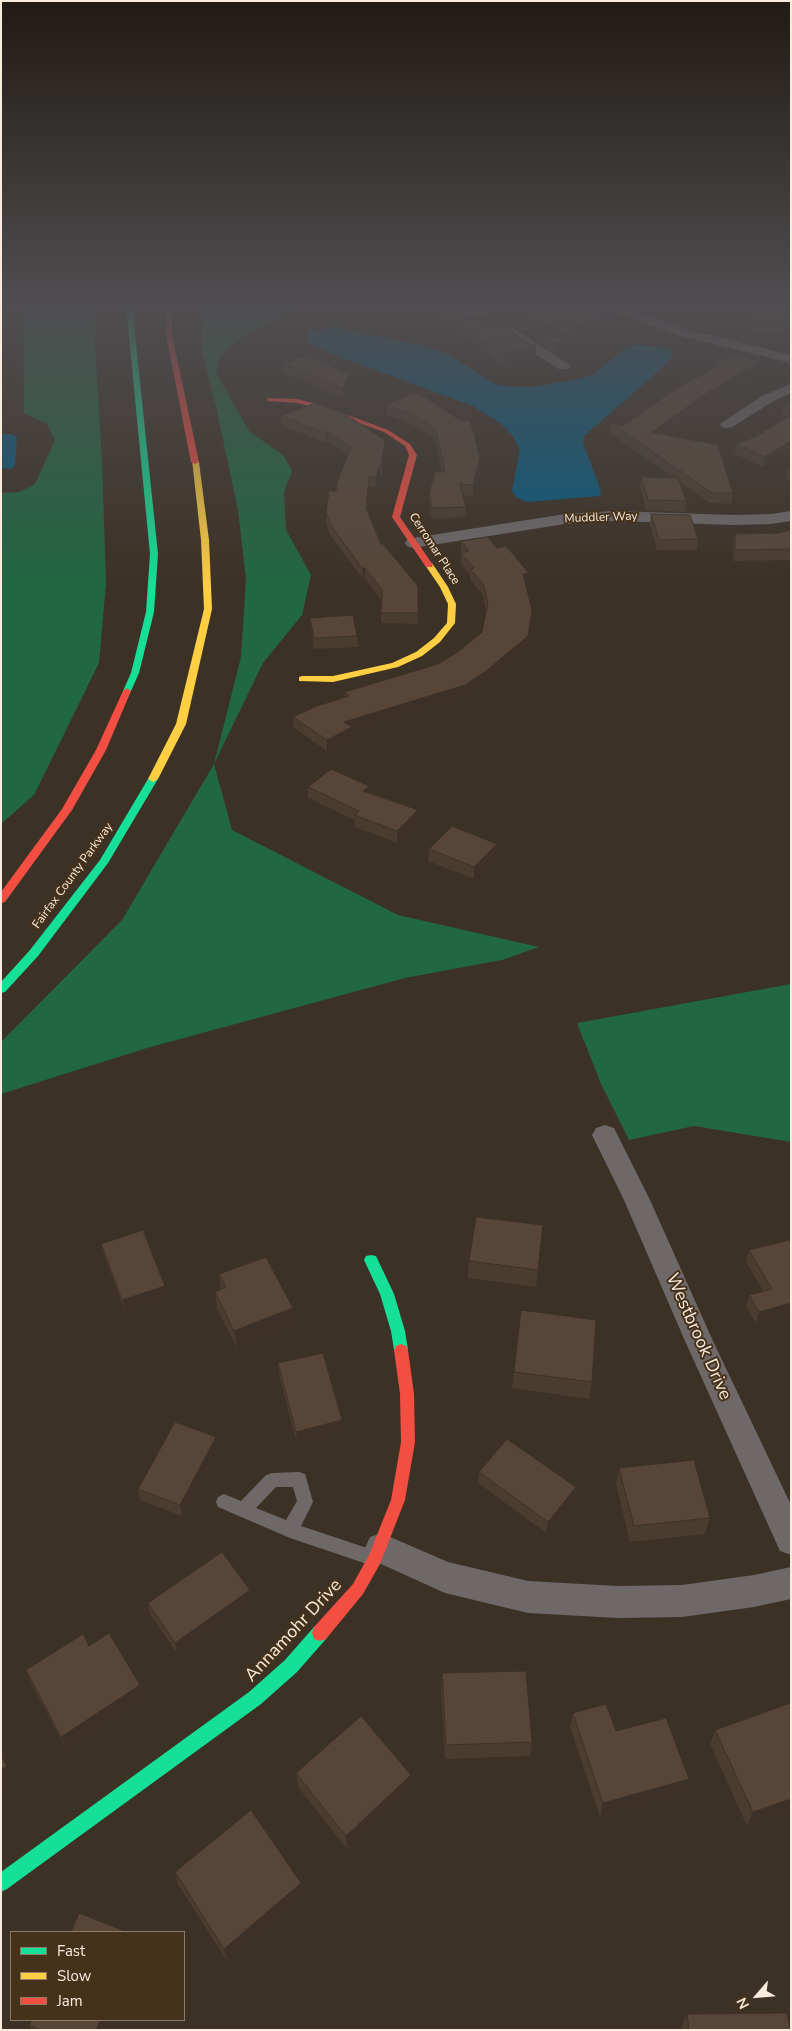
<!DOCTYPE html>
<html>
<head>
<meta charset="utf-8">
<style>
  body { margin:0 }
  #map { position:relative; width:792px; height:2031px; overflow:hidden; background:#3c3125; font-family:"Nunito Sans",sans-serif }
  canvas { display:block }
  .frame { position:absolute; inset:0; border:2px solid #f9ecdf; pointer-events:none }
  .legend { position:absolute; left:10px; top:1931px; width:175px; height:90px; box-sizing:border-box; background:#46321b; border:1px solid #8e7c69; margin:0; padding:6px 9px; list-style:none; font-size:15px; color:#f9ecdf }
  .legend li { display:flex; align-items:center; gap:10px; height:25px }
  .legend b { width:25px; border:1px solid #8e7c69 }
  .north { position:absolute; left:732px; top:1971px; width:50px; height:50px; -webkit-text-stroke:4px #46321b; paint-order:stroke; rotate:243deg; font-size:14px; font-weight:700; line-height:20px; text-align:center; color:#f9ecdf }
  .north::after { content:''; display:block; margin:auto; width:18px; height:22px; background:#f9ecdf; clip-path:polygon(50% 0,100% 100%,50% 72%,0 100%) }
</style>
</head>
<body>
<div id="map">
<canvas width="792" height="2031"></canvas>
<div class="frame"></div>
<ul class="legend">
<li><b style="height:6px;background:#16e098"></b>Fast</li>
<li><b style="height:6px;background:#ffcf43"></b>Slow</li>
<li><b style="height:6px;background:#f24e42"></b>Jam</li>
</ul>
<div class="north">N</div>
</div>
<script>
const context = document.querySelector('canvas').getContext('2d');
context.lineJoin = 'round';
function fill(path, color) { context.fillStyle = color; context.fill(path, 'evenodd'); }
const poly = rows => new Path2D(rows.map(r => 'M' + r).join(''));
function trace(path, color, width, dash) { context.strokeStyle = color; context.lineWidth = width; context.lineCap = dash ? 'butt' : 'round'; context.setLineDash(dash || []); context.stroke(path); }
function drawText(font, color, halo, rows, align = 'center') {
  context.font = font + ' "Nunito Sans",sans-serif'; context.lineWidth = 4; context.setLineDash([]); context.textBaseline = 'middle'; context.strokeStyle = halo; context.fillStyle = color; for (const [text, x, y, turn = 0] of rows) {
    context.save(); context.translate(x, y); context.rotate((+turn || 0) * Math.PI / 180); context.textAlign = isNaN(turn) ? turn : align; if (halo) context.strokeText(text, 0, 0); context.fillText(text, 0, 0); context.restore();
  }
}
fill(poly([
  [23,305,95,305,95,345,102,461,106,584,99,663,34,795,1,824,1,493,19,492,35,484,55,440,47,424,24,413],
  [199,305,298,305,298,308,245,335,221,355,216,373,249,431,284,456,292,471,284,492,286,530,311,575,302,615,263,663,214,764,232,830,398,915,539,947,502,960,405,978,147,1048,1,1094,1,1042,122,920,214,764,241,657,246,579,238,510,215,402,201,348,202,323],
  [791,984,791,1142,694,1126,629,1140,601,1084,577,1023]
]), '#216742');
fill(poly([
  [337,327,428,347,448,354,495,384,511,387,532,387,580,379,595,374,626,347,636,345,662,347,671,349,673,355,664,366,584,436,583,443,601,491,600,496,527,502,516,497,512,491,520,449,513,436,500,423,473,406,330,353,309,343,306,336,309,332],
  [1,434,10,434,17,437,15,466,10,469,1,468]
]), '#055b7f');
fill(poly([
  [299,1472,305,1474,313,1502,301,1526,379,1552,382,1558,379,1564,373,1566,290,1538,218,1507,216,1502,218,1497,224,1494,241,1501,266,1475,272,1473,299,1472],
  [276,1487,293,1487,297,1501,286,1520,256,1508,276,1487]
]), '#6e6869');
fill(poly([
  [404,305,431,305,447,307,523,305,517,309,483,315,447,315,410,309,404,305],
  [600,305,617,305,689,330,791,355,791,363,680,336,602,308,600,305],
  [508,327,513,328,571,366,569,369,559,369,503,334,502,331,503,328,508,327],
  [791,384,791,393,772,402,732,427,727,428,722,427,720,424,762,396,791,384],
  [613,511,733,515,771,514,791,511,791,521,771,524,733,525,613,521,565,524,413,548,407,546,405,543,407,540,413,538,565,514,613,511],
  [605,1125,614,1128,650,1200,713,1341,791,1505,791,1555,780,1551,685,1341,624,1200,592,1135,596,1128,605,1125],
  [381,1533,448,1562,528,1581,618,1586,682,1585,754,1575,791,1567,791,1599,754,1607,682,1617,618,1618,528,1613,445,1593,370,1559,365,1548,370,1537,381,1533]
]), '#6e6869');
fill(poly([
  [126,305,132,305,158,554,154,612,139,673,131,691,127,694,123,691,131,673,146,612,150,554,126,305],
  [153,776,158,779,108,863,38,956,5,992,1,993,1,982,30,950,100,860,148,779,153,776],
  [371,1255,376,1256,394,1294,405,1331,408,1350,406,1354,401,1356,396,1354,394,1350,391,1331,380,1294,364,1260,366,1256,371,1255],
  [320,1625,326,1627,328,1633,326,1639,297,1672,261,1704,7,1889,1,1892,1,1872,249,1692,285,1660,314,1627,320,1625]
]), '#16e098');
fill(poly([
  [192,460,199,462,209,540,212,609,186,724,158,779,153,782,148,779,176,724,204,609,201,540,192,460],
  [426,563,432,563,448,587,456,604,455,623,440,642,422,656,398,667,333,682,299,681,299,677,302,676,333,676,392,663,416,652,434,638,447,623,448,604,440,587,425,565,426,563]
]), '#ffcf43');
fill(poly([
  [166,305,172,305,172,335,199,462,195,464,191,462,166,335,166,305],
  [269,398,297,399,321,405,388,430,410,444,417,455,400,517,433,565,432,567,426,567,392,517,409,455,405,446,384,432,317,408,297,403,267,401,267,399,269,398],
  [127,688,131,691,106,750,72,810,5,902,1,903,1,892,62,809,96,750,123,691,127,688],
  [401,1344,406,1346,408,1350,414,1394,415,1442,405,1500,380,1564,363,1594,326,1639,320,1641,314,1639,312,1633,314,1627,353,1584,369,1555,391,1500,401,1442,400,1394,394,1350,396,1346,401,1344]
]), '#f24e42');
fill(poly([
  [335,305,406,305,406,308,374,318,340,310],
  [514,305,608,305,607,308,615,320,572,335,514,311],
  [747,305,781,305,780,313,783,324,782,333,755,333],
  [445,314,536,347,536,357,503,364,445,323],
  [542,335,567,341,566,350,554,353,541,345],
  [760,362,759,372,706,401,662,434,733,493,731,504,710,503,680,482,686,501,685,512,646,510,640,487,641,477,673,477,610,433,611,423,623,426,714,368,714,363],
  [283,364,349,383,343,397,283,373],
  [412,393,480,458,480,468,473,496,463,495,466,507,465,517,432,519,429,503,429,493,442,472,435,439,412,424,387,415,387,405],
  [791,402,791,418,782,415,784,405],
  [281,416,385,440,385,450,382,476,380,476,376,487,369,487,367,510,381,544,418,586,418,624,381,623,381,600,365,578,363,579,330,535,326,523,326,512,336,491,348,455,328,441,326,443,282,425],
  [791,418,791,450,764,467,735,454,736,444,755,437],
  [791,467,791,480,786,478,788,468],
  [651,514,698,539,697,550,657,550,650,524],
  [791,530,791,560,734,561,733,544,735,534,779,533],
  [461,541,528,583,525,584,531,621,527,646,486,682,465,696,352,731,352,739,327,751,294,728,293,717,345,697,345,692,438,664,458,652,482,632,486,610,483,595,470,580,470,575,461,563],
  [310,618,357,636,358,647,314,649,311,629],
  [308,787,369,792,418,810,418,822,397,843,355,827,354,820,308,798],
  [497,844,497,856,474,879,428,861,429,849],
  [543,1225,536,1287,468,1278,469,1261],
  [101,1244,167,1298,125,1312,104,1255],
  [749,1250,791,1313,756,1323,746,1307,749,1295,763,1291,746,1262],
  [219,1274,294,1325,237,1348,217,1309,215,1292,221,1289],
  [278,1363,342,1420,343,1432,297,1443,279,1375],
  [514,1372,592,1382,589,1399,512,1388],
  [216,1437,218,1448,182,1516,140,1500,138,1489],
  [619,1468,710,1518,705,1534,630,1542,616,1484],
  [479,1472,576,1487,574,1498,546,1533,478,1483],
  [250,1590,252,1601,177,1653,150,1614,148,1603],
  [89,1646,140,1685,144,1700,67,1751,32,1685,26,1670],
  [442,1673,532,1742,530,1756,445,1759,441,1688],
  [791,1703,791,1810,747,1826,710,1744,715,1730],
  [573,1713,616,1731,689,1779,684,1793,600,1817,570,1727],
  [296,1773,411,1775,411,1788,347,1849,298,1787],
  [175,1872,303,1896,227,1961,178,1884],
  [687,2014,790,2030,682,2030,682,2025],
  [109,2020,105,2030,32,2030,29,2025]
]), '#4b3c30');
fill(poly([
  [388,305,406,305,406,308,374,318,373,309],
  [600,305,608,305,607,312],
  [616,311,615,320,572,335,573,326],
  [567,341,566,350,554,353,555,344],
  [536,347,536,357,503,364,503,354],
  [760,362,759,372,706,401,651,442,652,432,708,392],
  [349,374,349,383,343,397,343,388],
  [328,432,328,441,326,443,325,433],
  [385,440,385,450,382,476,381,466],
  [791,441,791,450,764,467,765,457],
  [480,458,480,468,473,496,473,485],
  [379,466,380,476,376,487,376,477],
  [369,477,369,487,366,518,366,508],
  [362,568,365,568,365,578,363,579],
  [529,573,528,583,522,585,523,574],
  [532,610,531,621,527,646,486,682,465,696,352,731,352,739,327,751,327,740,344,722],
  [369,786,369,798,363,791],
  [418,810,418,822,397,843,397,831],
  [497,844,497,856,474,879,474,867],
  [165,1286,167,1298,125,1312,122,1300],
  [791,1303,791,1313,756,1323,759,1312],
  [293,1308,294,1325,237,1348,234,1331],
  [342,1420,343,1432,297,1443,296,1432],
  [216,1437,218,1448,182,1516,180,1505],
  [576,1487,574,1498,546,1533,548,1522],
  [250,1590,252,1601,177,1653,175,1643],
  [140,1685,144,1700,67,1751,61,1737],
  [7,1766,13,1780,1,1788,1,1770],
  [411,1775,411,1788,347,1849,346,1836],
  [689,1779,684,1793,600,1817,603,1803],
  [791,1799,791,1810,747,1826,753,1812],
  [301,1883,303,1896,227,1961,224,1949],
  [100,2020,109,2020,105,2030,96,2030]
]), '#3d3127');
const building = poly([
  [354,305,388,305,373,309,354,305],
  [520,305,602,305,600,305,616,311,573,326,520,305],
  [751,305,781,305,777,305,783,324,757,323,751,305],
  [445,314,502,326,536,347,503,354,445,314],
  [542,335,567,341,555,344,542,335],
  [739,354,760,362,708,392,652,432,718,445,733,493,712,493,611,423,623,426,674,390,719,365,714,363,739,354],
  [306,355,349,374,343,388,283,364,306,355],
  [412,393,426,398,463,422,470,420,480,458,473,485,460,484,466,507,432,508,429,493,435,472,445,472,436,430,412,414,387,405,412,393],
  [791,402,791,408,784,405,791,402],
  [316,403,345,414,385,440,381,466,379,466,376,477,369,477,366,508,381,544,383,544,418,586,418,613,381,613,382,590,365,568,362,568,330,524,326,512,329,491,336,491,337,482,351,447,328,432,325,433,281,416,316,403],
  [787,417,791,418,791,441,765,457,736,444,755,437,787,417],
  [641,477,678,478,686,501,648,500,641,477],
  [651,514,690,515,698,539,659,540,651,514],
  [791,530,791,549,735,550,735,534,779,533,791,530],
  [488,537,497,548,506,546,529,573,523,574,532,610,528,636,486,671,465,685,344,722,352,727,327,740,293,717,317,706,349,696,345,692,438,664,458,652,482,632,488,603,483,584,470,569,474,568,461,553,469,551,461,541,488,537],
  [353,615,357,636,314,638,310,618,353,615],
  [331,769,369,786,363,791,418,810,397,831,354,815,359,811,308,787,331,769],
  [452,826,497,844,474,867,429,849,452,826],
  [476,1217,543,1225,538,1270,469,1261,476,1217],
  [143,1230,165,1286,122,1300,101,1244,143,1230],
  [789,1240,791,1244,791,1303,759,1312,749,1295,772,1289,749,1250,789,1240],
  [266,1257,293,1308,234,1331,215,1292,226,1287,219,1274,266,1257],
  [521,1310,596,1320,592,1382,514,1372,521,1310],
  [323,1353,342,1420,296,1432,278,1363,323,1353],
  [175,1422,216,1437,180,1505,138,1489,175,1422],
  [507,1439,576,1487,548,1522,479,1472,507,1439],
  [694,1460,710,1518,634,1526,619,1468,694,1460],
  [222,1552,250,1590,175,1643,148,1603,222,1552],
  [109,1633,140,1685,61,1737,26,1670,83,1634,89,1646,109,1633],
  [526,1671,532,1742,446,1745,442,1673,526,1671],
  [791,1703,791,1799,753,1812,715,1730,791,1703],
  [606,1704,616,1731,666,1718,689,1779,603,1803,573,1713,606,1704],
  [361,1716,411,1775,346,1836,296,1773,361,1716],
  [1,1755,7,1766,1,1770,1,1755],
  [251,1810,301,1883,224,1949,175,1872,251,1810],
  [79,1913,127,1932,71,1932,79,1913],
  [787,2013,790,2030,689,2030,687,2014,787,2013],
  [32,2020,100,2020,96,2030,40,2030,29,2025,32,2020]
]);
fill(building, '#574638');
trace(building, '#3d3127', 1);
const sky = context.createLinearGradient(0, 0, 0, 589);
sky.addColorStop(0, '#211b14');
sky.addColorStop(0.52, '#504e51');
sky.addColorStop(1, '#504e5100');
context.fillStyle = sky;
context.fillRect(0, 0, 792, 589);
drawText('12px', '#f9ecdf', '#46321b', [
  ["Muddler Way",601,518,-2],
  ["Cerromar Place",434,549,57],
  ["Fairfax County Parkway",73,876,-54]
]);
drawText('18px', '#f9ecdf', '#46321b', [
  ["Westbrook Drive",698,1337,66],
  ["Annamohr Drive",294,1631,-47]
]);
</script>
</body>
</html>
